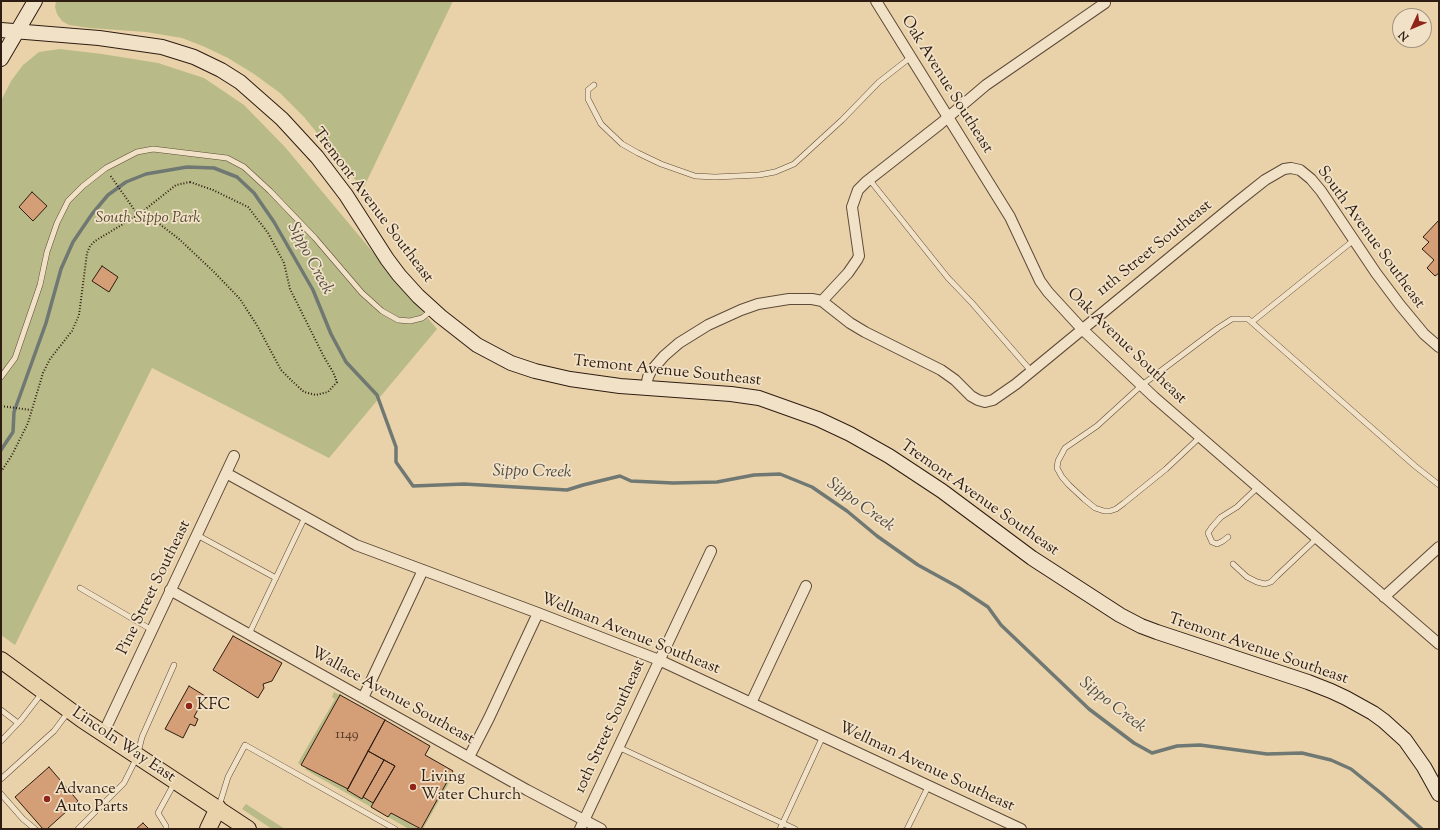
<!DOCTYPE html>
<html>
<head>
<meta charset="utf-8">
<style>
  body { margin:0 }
  #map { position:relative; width:1440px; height:830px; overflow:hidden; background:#e9d2a9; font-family:"Sorts Mill Goudy",serif }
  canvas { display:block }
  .frame { position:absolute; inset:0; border:2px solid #2f1c12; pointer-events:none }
  .north { position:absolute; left:1392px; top:8px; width:40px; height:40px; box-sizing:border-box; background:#f1e2c7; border:1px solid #a3937f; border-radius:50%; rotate:226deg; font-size:11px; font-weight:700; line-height:16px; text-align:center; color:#2f1c12 }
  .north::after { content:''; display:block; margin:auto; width:14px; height:18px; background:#8f2418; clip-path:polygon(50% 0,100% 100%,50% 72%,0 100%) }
</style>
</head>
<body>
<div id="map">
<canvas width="1440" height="830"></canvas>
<div class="frame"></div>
<div class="north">N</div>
</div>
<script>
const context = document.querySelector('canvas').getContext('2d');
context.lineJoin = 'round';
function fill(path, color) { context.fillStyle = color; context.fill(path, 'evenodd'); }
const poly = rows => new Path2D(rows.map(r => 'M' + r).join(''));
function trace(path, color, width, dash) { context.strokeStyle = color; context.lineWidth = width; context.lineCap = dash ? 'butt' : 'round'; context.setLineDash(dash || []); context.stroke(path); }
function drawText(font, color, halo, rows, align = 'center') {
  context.font = font + ' "Sorts Mill Goudy",serif'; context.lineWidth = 3.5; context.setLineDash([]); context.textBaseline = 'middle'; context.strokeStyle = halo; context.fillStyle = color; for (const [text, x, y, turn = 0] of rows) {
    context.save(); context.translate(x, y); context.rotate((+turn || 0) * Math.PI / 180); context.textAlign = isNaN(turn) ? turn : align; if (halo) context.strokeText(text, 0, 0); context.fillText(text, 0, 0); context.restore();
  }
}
fill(poly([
  [56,1,453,1,363,189,304,117,280,93,254,74,228,58,205,47,182,38,146,32,90,28,69,25,62,21,57,14,55,7],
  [60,49,102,54,158,63,204,78,244,105,285,147,437,329,329,458,152,368,15,645,1,635,1,101,11,81,23,65,39,52],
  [334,692,340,695,301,765,298,763,335,699,332,697],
  [306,768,348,789,347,790,362,799,363,797,373,803,371,807,313,774,305,769],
  [453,771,454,774,423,829,421,829],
  [246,804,285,829,272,829,242,809],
  [391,813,419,829,409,829,388,817]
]), '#b8bb87');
trace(poly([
  [1,450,13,432,14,412,46,323,61,269,73,242,92,214,108,195,126,182,146,174,187,167,214,168,237,177,254,193,274,222,313,290,331,334,346,362,377,395,396,447,396,462,413,486,464,484,567,490,583,485,620,476,631,481,673,483,717,482,754,475,780,474,812,487,847,511,877,536,918,565,958,587,988,607,1001,625,1089,709,1134,743,1152,753,1177,746,1200,745,1267,754,1302,753,1331,760,1351,769,1382,794,1422,829]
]), '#707873', 3.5);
const building = poly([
  [32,192,47,206,33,221,19,207,32,192],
  [1439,220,1439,273,1435,276,1427,268,1434,260,1422,249,1429,242,1423,237,1439,220],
  [102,266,118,277,109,292,92,281,102,266],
  [233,636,282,663,272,681,263,684,264,688,258,698,213,670,233,636],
  [189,686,205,696,194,717,198,719,195,726,190,724,183,738,165,729,189,686],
  [340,695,385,720,348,789,301,765,340,695],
  [385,720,430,746,425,755,453,771,421,829,391,813,388,817,371,807,395,766,368,751,385,720],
  [368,751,384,760,362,799,347,790,368,751],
  [384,760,395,766,373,803,363,797,384,760],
  [49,767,78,801,47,829,43,829,15,797,49,767],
  [143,823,149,829,136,829,143,823]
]);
fill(building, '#d49e76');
trace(building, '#2f1c12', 1);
const lane = poly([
  [594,85,588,90,588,99,601,124,622,144,638,153,661,164,695,176,715,177,759,175,775,172,794,164,842,120,879,82,911,57],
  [869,179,948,278,972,303,1031,371],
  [1252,322,1354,240],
  [1,377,15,358,40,285,47,252,57,223,68,201,83,186,106,168,137,152,153,149,227,158,244,167,270,191,315,238,362,293,382,311,398,320,410,321,422,318,432,310],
  [1200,437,1166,469,1124,503,1116,509,1110,511,1104,511,1095,508,1084,499,1069,485,1062,477,1057,468,1058,461,1065,448,1097,426,1142,385,1218,328,1232,319,1248,319,1415,466,1439,485],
  [197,535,276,578],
  [1228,537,1223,541,1217,544,1212,542,1208,533,1212,527,1221,517,1237,507,1258,487],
  [1233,564,1247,577,1257,582,1265,584,1271,582,1277,576,1317,538],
  [80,588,152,630],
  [249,634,305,517],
  [1,710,18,723],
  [1,741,21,720,42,693],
  [618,747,795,829],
  [1,779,54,731,69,711],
  [1,794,23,819,35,829],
  [219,806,228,777,245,745,395,829],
  [78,829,124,783,137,757,142,737,174,665],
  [166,829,166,826,158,813,175,782],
  [780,829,823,736],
  [907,829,929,785]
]);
const street = poly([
  [876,1,1010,217,1040,281,1048,292,1082,329,1154,397,1439,644],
  [822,301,848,273,857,260,859,256,852,207,858,190,866,182,940,124,986,85,1105,3],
  [646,387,648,377,651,371,664,356,679,343,708,325,741,310,758,304,789,299,812,299,822,301,850,323,865,332,941,370,955,380,971,396,978,400,985,402,993,400,1016,384,1236,203,1265,180,1284,169,1291,168,1300,170,1311,179,1321,191,1376,273,1400,305,1424,334,1439,347],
  [226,473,356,545,538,613,659,660,1021,829],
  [170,590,527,790,601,829],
  [1384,597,1439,547],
  [363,698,423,570],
  [751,703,806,586],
  [103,734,234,456],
  [469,757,489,718,538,613],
  [580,829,711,551]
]);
const secondary = poly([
  [1,30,99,38,162,47,194,57,221,70,240,82,282,119,317,157,346,195,387,259,399,275,418,296,440,316,477,345,511,363,535,371,570,379,620,386,731,394,759,398,818,419,850,434,889,456,942,491,1032,558,1120,615,1141,626,1157,632,1308,682,1331,691,1346,698,1373,713,1384,721,1405,740,1424,767,1439,794],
  [1,59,35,1]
]);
const primary = poly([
  [1,660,83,720,248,829],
  [208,829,218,808]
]);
trace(lane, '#5e4a38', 6);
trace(street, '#5e4a38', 12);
trace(secondary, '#2f1c12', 16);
trace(primary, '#2f1c12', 18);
trace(poly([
  [190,182,213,190,248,207,268,233,284,263,290,289,324,357,333,372,337,382,328,392,316,395,304,392,291,380,281,370,258,327,240,299,214,272,179,239,153,219,138,215,176,185,190,182],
  [1,406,31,410],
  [1,472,12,455,28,423,43,373,50,359,72,331,79,315,87,253,90,246,95,241,138,215,110,175]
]), '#2f1c12', 2, [1, 2]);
trace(lane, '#f1e2c7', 5);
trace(street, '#f1e2c7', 10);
trace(secondary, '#f1e2c7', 14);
trace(primary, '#e9d2a9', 16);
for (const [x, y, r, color] of [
  [189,706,4,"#8f2418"],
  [413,787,4,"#8f2418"],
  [47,799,4,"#8f2418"]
]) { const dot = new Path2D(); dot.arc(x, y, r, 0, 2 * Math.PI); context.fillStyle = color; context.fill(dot); trace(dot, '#f1e2c7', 1.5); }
drawText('14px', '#583c2b', null, [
  ["1149",347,736]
]);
drawText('16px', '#2f1c12', '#f1e2c7', [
  ["Oak Avenue Southeast",946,85,58],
  ["Tremont Avenue Southeast",372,206,53],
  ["South Avenue Southeast",1370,238,54],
  ["11th Street Southeast",1155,249,-39],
  ["Oak Avenue Southeast",1126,347,44],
  ["Tremont Avenue Southeast",667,372,6],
  ["Tremont Avenue Southeast",979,499,35],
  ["Pine Street Southeast",155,588,-64],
  ["Wellman Avenue Southeast",630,635,22],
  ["Tremont Avenue Southeast",1258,650,19],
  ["Wallace Avenue Southeast",392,697,29],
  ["10th Street Southeast",611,727,-65],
  ["Lincoln Way East",123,746,34],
  ["Wellman Avenue Southeast",926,768,25]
]);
drawText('italic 16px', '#584c35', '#f1e2c7', [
  ["South Sippo Park",148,219]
]);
drawText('16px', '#2f1c12', '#f1e2c7', [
  ["KFC",197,706],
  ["Living",421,778],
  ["Water Church",421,796],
  ["Advance",55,790],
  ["Auto Parts",55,808]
], 'left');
drawText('italic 17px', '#504a42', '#f1e2c7', [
  ["Sippo Creek",309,259,62],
  ["Sippo Creek",532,473,1],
  ["Sippo Creek",860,506,36],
  ["Sippo Creek",1112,706,38]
]);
</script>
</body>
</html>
